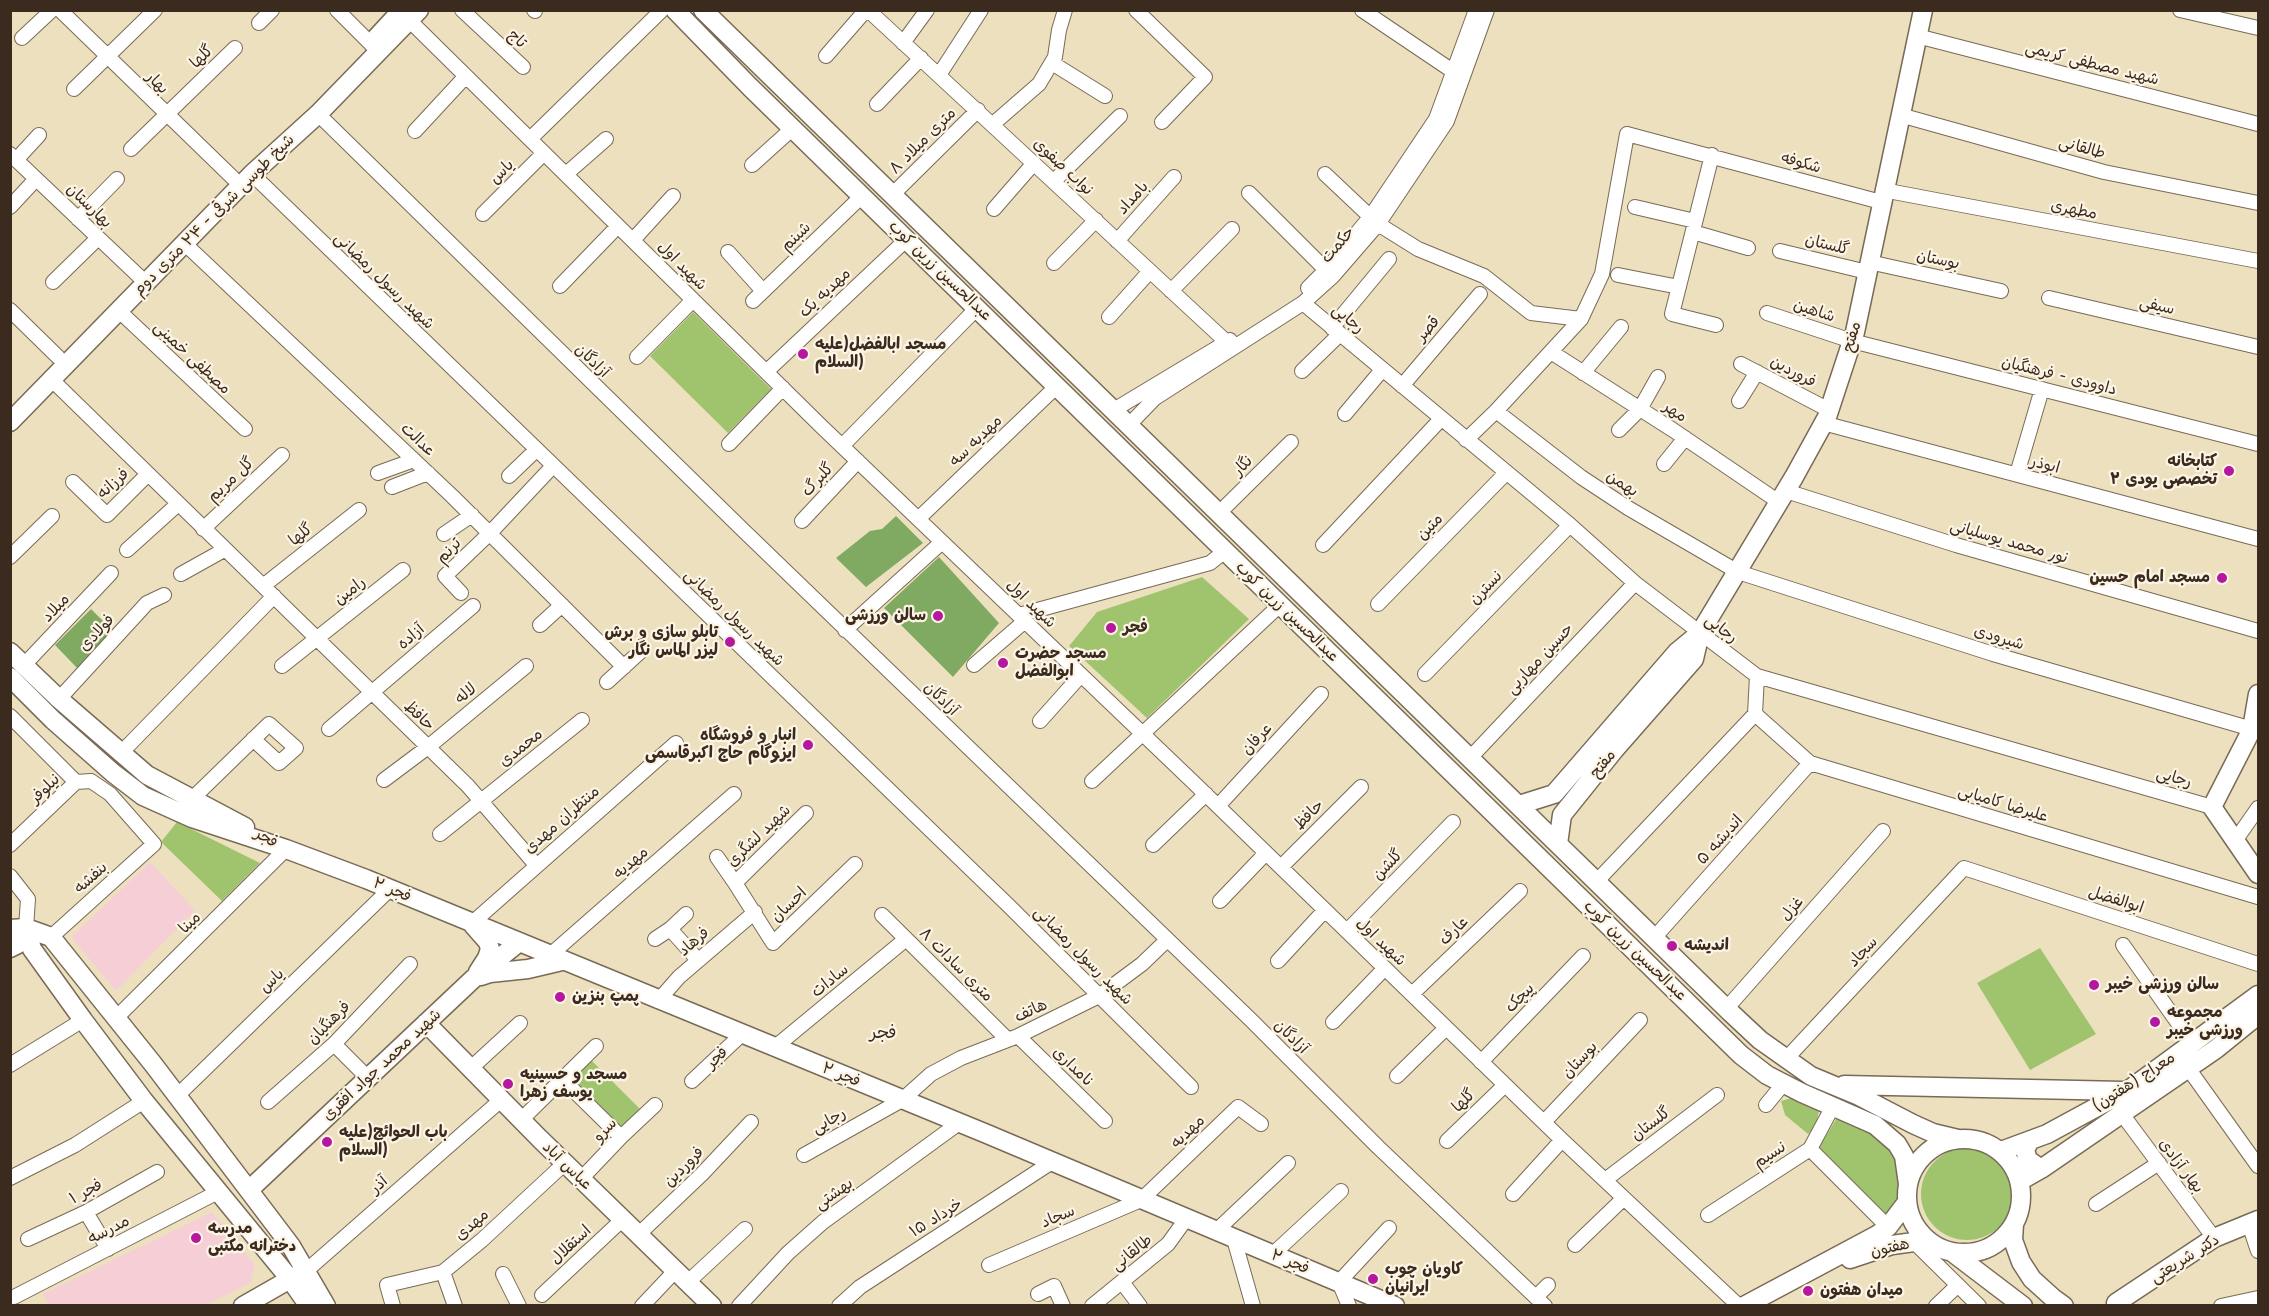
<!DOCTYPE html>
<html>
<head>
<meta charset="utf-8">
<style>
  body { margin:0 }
  #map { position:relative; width:2269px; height:1316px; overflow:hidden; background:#ede0bf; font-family:"Playpen Sans",sans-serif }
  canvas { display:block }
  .frame { position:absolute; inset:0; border:12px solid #3b2a1e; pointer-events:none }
</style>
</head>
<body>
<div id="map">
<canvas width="2269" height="1316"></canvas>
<div class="frame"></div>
</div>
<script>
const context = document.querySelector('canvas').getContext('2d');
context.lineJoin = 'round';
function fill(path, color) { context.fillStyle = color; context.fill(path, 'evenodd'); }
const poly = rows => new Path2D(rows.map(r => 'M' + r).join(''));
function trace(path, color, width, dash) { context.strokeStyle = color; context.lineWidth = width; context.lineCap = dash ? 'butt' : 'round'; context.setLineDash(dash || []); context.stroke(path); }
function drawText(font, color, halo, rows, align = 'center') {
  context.font = font + ' "Playpen Sans","Playpen Sans Arabic",sans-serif'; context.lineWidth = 4.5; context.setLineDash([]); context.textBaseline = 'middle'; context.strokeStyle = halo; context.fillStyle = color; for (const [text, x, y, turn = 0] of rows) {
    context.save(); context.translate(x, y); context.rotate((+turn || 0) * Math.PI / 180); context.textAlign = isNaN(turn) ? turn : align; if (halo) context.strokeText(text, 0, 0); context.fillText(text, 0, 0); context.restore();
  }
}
fill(poly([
  [150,862,195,910,116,991,71,937],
  [212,1212,255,1265,251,1282,207,1305,49,1305,43,1294]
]), '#f6cfd6');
fill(poly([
  [693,312,771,389,728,433,650,356],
  [1202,577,1249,619,1147,718,1069,646,1097,612],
  [177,822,260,863,222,901,161,842],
  [2040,948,2096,1034,2030,1070,1977,983],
  [591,1060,642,1111,620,1131,571,1079],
  [1795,1097,1819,1110,1816,1126,1808,1134,1785,1115,1781,1101],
  [1837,1118,1873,1126,1896,1146,1903,1192,1888,1216,1817,1150],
  '1921 1194a46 46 0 1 1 92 0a46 46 0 1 1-92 0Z'
]), '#a0c46e');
fill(poly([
  [896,516,923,543,866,587,836,558,870,531,882,529],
  [939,557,999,623,953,677,884,608],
  [91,609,113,631,78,669,55,645]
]), '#80aa61');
const street = poly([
  [60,10,233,178],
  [337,10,379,52],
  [462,10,523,67],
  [534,10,535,11],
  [868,10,1232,347],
  [1136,10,1205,77,1162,122],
  [1362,10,1460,76],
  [2180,10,2258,28],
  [410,21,822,427,1192,781,1562,1140,1739,1306],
  [259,23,272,10],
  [1917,36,2258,124],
  [22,38,52,10],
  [903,43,927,10],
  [826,56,866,10],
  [1052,63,1105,96],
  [939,75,981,10],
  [74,89,155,10],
  [877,104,921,58],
  [318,114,744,531,1251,1020,1378,1147,1545,1306],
  [1900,115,2104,172,2258,203],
  [993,124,1039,84,1055,57,1059,30,1065,10],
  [415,131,466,76],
  [530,139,662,10],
  [131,149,235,48],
  [10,154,145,282],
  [1712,155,1672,314,1716,325],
  [16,160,39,135],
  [752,165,793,128],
  [252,174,1009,906,1191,1087],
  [566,174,606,139],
  [1325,174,1378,224,1418,249,1484,276,1531,313,1581,319],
  [1054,181,1120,116],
  [1883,190,2258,261],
  [1249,193,1331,275],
  [892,195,978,110],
  [10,207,36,179],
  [1635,207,1695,221],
  [994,209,1034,163],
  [483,214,544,153],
  [78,219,117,179],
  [1693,232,1748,248],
  [633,240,673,196],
  [1117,241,1174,177],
  [184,243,452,496,624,667],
  [1780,251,1867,272],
  [728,252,763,291],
  [1869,262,2001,291],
  [1054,263,1096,220],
  [1618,275,1679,287],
  [53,282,98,238],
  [560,286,618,226],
  [1308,288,1326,270,1371,216,1436,119,1476,10],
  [1171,291,1232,229],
  [2049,298,2258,347],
  [753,301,862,196],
  [1303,303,1570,525,1635,583,1757,676,2212,807],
  [10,310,58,357],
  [118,310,245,429],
  [1767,313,1852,341,2258,444],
  [1109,317,1150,271],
  [1332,328,1389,259],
  [1551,352,1673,430,1779,502],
  [637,357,693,300],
  [1741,364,1829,410],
  [1302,371,1340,334],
  [766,372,907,239],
  [1583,373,1621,327],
  [51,379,468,786,536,865],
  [1402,386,1480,294],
  [1739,401,1757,372],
  [1112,411,1230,340],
  [1496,411,1581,477,1628,508,1738,572,1993,654,2252,729],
  [1345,414,1382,370],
  [1823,423,2258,539],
  [1128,426,1155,398,1303,303,1333,276,1378,224,1447,121,1487,10],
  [1619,430,1640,409,1658,377],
  [1466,440,1496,411,1581,319,1602,274,1627,134,1881,202],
  [729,444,783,388],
  [842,446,977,308],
  [1664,464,1685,438],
  [378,473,414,460],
  [2017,474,2042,389],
  [509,476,536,450],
  [73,482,107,515,148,474],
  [392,487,428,473],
  [1786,491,1956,545,2258,631],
  [1218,514,1291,442],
  [918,519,1057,386],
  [802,521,858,461],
  [203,529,282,455],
  [444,534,472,515],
  [1323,545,1441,419],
  [127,550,178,504],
  [10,557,52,516],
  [181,574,224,550],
  [263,586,359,510],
  [461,593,445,576,490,533,553,466],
  [1378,604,1506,473],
  [1019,615,1210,563,1225,551],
  [540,625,562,605],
  [845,630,942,542],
  [24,665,111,573],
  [974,665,1025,621],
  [282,666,403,570],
  [1425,674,1570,525],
  [607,682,641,651],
  [59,699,147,603,164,595],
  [1755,714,1810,763,2258,897],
  [10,716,76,782,91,781,110,794,154,844,51,937],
  [1040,721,1081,675],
  [329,729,473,606],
  [120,754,274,596],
  [1470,758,1635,583],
  [384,780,428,747,526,666],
  [1092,781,1280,605],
  [193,798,269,724,296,748,279,763,253,739],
  [1218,806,1321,694],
  [806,813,735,883,773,943,855,864],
  [440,834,582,720],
  [2235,841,2258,808],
  [10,845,76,782],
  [1153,845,1206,794],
  [717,857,735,883],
  [1281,867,1361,787],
  [10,876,28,899,26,928],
  [1597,881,1755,714,1757,676],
  [1220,901,1266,853],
  [882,915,1007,1039],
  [471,924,676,743],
  [670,929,698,960],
  [1347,931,1453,822],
  [1654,938,1810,763],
  [655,939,670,929,686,914],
  [2123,945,2192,1043],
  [549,956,734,794],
  [1278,961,1325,910],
  [1412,994,1520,891],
  [658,1001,679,977,755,912],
  [1726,1009,1883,831],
  [116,1018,286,849],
  [1333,1022,1385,968],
  [1018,1036,1105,1121],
  [334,1044,368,1078],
  [774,1048,906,939],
  [1786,1059,1964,868,2258,964],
  [1481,1062,1583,956],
  [10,1065,83,1020],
  [2188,1068,2258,1166],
  [470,1069,520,1023],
  [1397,1076,1446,1028],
  [562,1079,621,1137],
  [692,1081,741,1035],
  [177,1096,390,889],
  [268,1102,334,1044,410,964],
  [1766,1105,1784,1083],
  [2122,1114,2214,1238],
  [521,1120,596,1046],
  [1544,1122,1640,1020],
  [1447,1141,1505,1085],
  [1810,1149,1888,1227],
  [804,1155,902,1100,931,1074,961,1058,1018,1036,1099,996,1142,964,1167,940],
  [10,1178,75,1145,144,1101],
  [581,1179,621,1137,655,1105],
  [1605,1180,1717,1095],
  [1513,1194,1562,1140],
  [2096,1204,2159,1163],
  [86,1212,108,1249],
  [1708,1215,1810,1149,1833,1106],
  [2249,1224,2258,1251],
  [1216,1231,1288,1163],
  [639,1234,702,1174,751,1122],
  [28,1239,86,1212,157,1172],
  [1234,1239,1253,1306],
  [1914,1242,1979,1306],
  [1575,1245,1624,1198],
  [1273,1254,1341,1191],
  [989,1265,1141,1200,1238,1107,1261,1124],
  [306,1271,501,1100],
  [443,1272,455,1306],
  [503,1274,519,1306],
  [688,1282,745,1229],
  [1122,1282,1140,1306],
  [1038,1294,1054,1286,1063,1306],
  [542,1295,623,1219],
  [14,1297,218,1192],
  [1536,1297,1548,1285],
  [393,1306,387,1285,443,1272,482,1240,565,1163],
  [642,1306,676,1270],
  [739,1306,788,1253,823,1222,959,1123],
  [839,1306,860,1287,1052,1162],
  [1092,1306,1168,1244,1186,1219],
  [1349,1306,1339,1282,1389,1228],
  [1936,1306,1958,1285],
  [2221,1306,2258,1298]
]);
const secondary = poly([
  [675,10,750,87,1741,1055,1767,1075,1802,1093,1875,1125,1897,1144,1904,1156,1908,1184],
  [703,10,1730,1012,1760,1040,1811,1076,1859,1096,1913,1124,1933,1133,1958,1139],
  [377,37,402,10],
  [10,422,252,174,318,114,419,10],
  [1700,633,1794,477,1827,417,1855,332,1923,10],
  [10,652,59,699,147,775,245,827],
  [10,677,53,720,113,773,143,796,192,818,286,849,366,879,987,1134,1395,1306],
  [2258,694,2252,729,2212,807,2258,874],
  [1519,805,1554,794,1677,652,1700,633,1694,659,1615,749,1562,815,1558,844],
  [473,925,488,942,490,949,487,958,478,972],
  [26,928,32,949,83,1020,144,1101,290,1279,309,1306],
  [10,929,26,928,51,937,153,1064,291,1246,326,1306],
  [10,948,18,944,26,928],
  [481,976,490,973,528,969,562,961],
  [426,1023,540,1139,712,1306],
  [1844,1085,2123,1091],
  '1907 1196a57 57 0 1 1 114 0a57 57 0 1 1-114 0Z',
  [2029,1142,2025,1150,2028,1160,2041,1169],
  [2001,1151,2047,1134,2130,1089,2258,995],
  [2020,1181,2041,1169,2216,1049,2258,1015],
  [249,1190,473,979,518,943],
  [2014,1224,2013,1240,2021,1262,2032,1279,2053,1298,2064,1306],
  [1952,1252,2023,1306],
  [1850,1259,1892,1245,1914,1242,1934,1245],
  [2116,1303,2214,1238,2258,1220],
  [243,1306,299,1274],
  [1744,1306,1877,1235,1888,1227,1907,1202]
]);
trace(street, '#796a56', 16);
trace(secondary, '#796a56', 21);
trace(street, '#fff', 14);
trace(secondary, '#fff', 18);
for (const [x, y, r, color] of [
  [803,354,6,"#b5179e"],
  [2229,471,6,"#b5179e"],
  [2222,578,6,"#b5179e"],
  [938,616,6,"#b5179e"],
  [1111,628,6,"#b5179e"],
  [730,642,6,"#b5179e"],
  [1003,663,6,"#b5179e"],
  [808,745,6,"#b5179e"],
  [1672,946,6,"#b5179e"],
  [2094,985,6,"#b5179e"],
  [560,997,6,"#b5179e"],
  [2155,1022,6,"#b5179e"],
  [508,1084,6,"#b5179e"],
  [327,1142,6,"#b5179e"],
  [196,1238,6,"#b5179e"],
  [1373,1279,6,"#b5179e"],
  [1808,1291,6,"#b5179e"]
]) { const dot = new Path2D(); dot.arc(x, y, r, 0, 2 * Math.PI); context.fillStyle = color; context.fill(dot); trace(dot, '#fcf5e5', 2); }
drawText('16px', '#3b2a1e', '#fcf5e5', [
  ["تاج",517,39,43],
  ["گلها",202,57,-44],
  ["شهید مصطفی کریمی",2092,64,14],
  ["بهار",157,83,45],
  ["۸ متری میلاد",923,141,-45],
  ["طالقانی",2082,148,15],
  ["شکوفه",1801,163,16],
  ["نواب صفوی",1063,167,43],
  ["یاس",502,172,-45],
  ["بامداد",1133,198,-48],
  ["بهارستان",89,206,44],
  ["مطهری",2074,210,11],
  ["شیخ طوسی شرقی - ۲۴ متری دوم",214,215,-45],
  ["شبنم",796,237,-44],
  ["حکمت",1338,245,-49],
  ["گلستان",1827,245,14],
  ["بوستان",1938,260,12],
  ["شهید اول",682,266,45],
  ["عبدالحسین زرین کوب",940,271,44],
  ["شهید رسول رمضانی",384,281,44],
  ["مهدیه یک",825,293,-43],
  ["سیفی",2157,306,13],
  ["شاهین",1814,311,18],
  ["رجایی",1348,319,40],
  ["قصر",1428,329,-49],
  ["مفتح",1852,337,-74],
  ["مصطفی خمینی",192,358,43],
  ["آزادگان",592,361,44],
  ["فروردین",1793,372,28],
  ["داوودی - فرهنگیان",2059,376,14],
  ["مهر",1675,412,33],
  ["عدالت",418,440,43],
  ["مهدیه سه",976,441,-44],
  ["ابوذر",2045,465,15],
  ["نگار",1243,466,-45],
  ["گل مریم",231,480,-43],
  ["گلبرگ",818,480,-47],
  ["فرزانه",113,484,-42],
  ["بهمن",1622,484,33],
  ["متین",1430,527,-46],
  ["گلها",301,535,-38],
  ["نور محمد یوسلیانی",2009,542,16],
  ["ترنم",449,551,-47],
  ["نسترن",1486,588,-46],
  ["رامین",350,591,-38],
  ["شهید اول",1031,604,44],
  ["میلاد",56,608,-47],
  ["عبدالحسین زرین کوب",1287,612,44],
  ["شهید رسول رمضانی",734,618,44],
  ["رجایی",1721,629,37],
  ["فولادی",97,633,-47],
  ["آزاده",411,637,-41],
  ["شیرودی",1999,638,17],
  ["حسین مهاربی",1540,659,-47],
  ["لاله",466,694,-40],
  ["آزادگان",941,699,44],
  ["حافظ",419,716,44],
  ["عرفان",1257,739,-47],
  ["محمدی",521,748,-39],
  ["مفتح",1603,764,-51],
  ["رجایی",2174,778,16],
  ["نیلوفر",45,789,-44],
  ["علیرضا کامیابی",2003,804,17],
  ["حافظ",1309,815,-45],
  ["منتظران مهدی",562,820,-41],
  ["شهید لشگری",759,836,-44],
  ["فجر",266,838,29],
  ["اندیشه ۵",1720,840,-48],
  ["مهدیه",631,863,-41],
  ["گلشن",1388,865,-46],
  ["بنفشه",91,878,-42],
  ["فجر ۲",392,890,23],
  ["ابوالفضل",2116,900,18],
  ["احسان",789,905,-44],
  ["غزل",1792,909,-49],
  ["مینا",190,923,-44],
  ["عارف",1454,931,-44],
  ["فرهاد",694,942,-41],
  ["شهید اول",1381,942,44],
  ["عبدالحسین زرین کوب",1635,951,44],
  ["سجاد",1863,952,-47],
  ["شهید رسول رمضانی",1083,956,45],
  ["۸ متری سادات",956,965,45],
  ["یاس",272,981,-44],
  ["سادات",830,981,-39],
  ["پیچک",1520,998,-46],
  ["هاتف",1031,1011,-25],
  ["فرهنگیان",329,1023,-45],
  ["آزادگان",1291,1037,45],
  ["فجر",717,1058,-44],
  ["بوستان",1580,1060,-47],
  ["شهید محمد جواد افقری",382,1065,-43],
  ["نامداری",1073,1067,44],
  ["فجر ۲",841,1075,22],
  ["معراج (هفتون)",2134,1082,-33],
  ["گلها",1464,1101,-44],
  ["رجایی",829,1121,-30],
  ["گلستان",1651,1124,-37],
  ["سرو",605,1130,-45],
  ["مهدیه",1188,1132,-44],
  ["نسیم",1770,1155,-33],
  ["عباس آباد",567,1166,44],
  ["بهار آزادی",2181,1166,53],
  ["فروردین",684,1167,-45],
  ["آذر",379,1185,-41],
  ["فجر ۱",86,1192,-28],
  ["بهشتی",834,1194,-35],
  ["سجاد",1058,1217,-23],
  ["۱۵ خرداد",936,1218,-32],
  ["مهدی",472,1225,-41],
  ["مدرسه",109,1230,-27],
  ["استقلال",571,1245,-43],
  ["هفتون",1890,1248,-13],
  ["طالقانی",1132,1253,-39],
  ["دکتر شریعتی",2185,1259,-32],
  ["فجر ۲",1290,1262,23]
]);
drawText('bold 16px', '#3b2a1e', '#fcf5e5', [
  ["مسجد ابالفضل(علیه",815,345],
  ["السلام)",815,363],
  ["کتابخانه",2217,462,"right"],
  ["تخصصی یودی ۲",2217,480,"right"],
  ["مسجد امام حسین",2210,578,"right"],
  ["سالن ورزشی",926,616,"right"],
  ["فجر",1123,628],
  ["تابلو سازی و برش",718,633,"right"],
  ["لیزر الماس نگار",718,651,"right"],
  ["مسجد حضرت",1015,654],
  ["ابوالفضل",1015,672],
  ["انبار و فروشگاه",796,736,"right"],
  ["ایزوگام حاج اکبرقاسمی",796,754,"right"],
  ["اندیشه",1684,946],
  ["سالن ورزشی خیبر",2106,985],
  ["پمپ بنزین",572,997],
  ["مجموعه",2167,1013],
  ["ورزشی خیبر",2167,1031],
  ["مسجد و حسینیه",520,1075],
  ["یوسف زهرا",520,1093],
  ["باب الحوائج(علیه",339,1133],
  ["السلام)",339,1151],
  ["مدرسه",208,1229],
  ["دخترانه مکتبی",208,1247],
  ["کاویان چوب",1385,1270],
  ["ایرانیان",1385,1288],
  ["میدان هفتون",1820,1291]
], 'left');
drawText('18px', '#3b2a1e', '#fcf5e5', [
  ["فجر",883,1033]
]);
</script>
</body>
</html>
